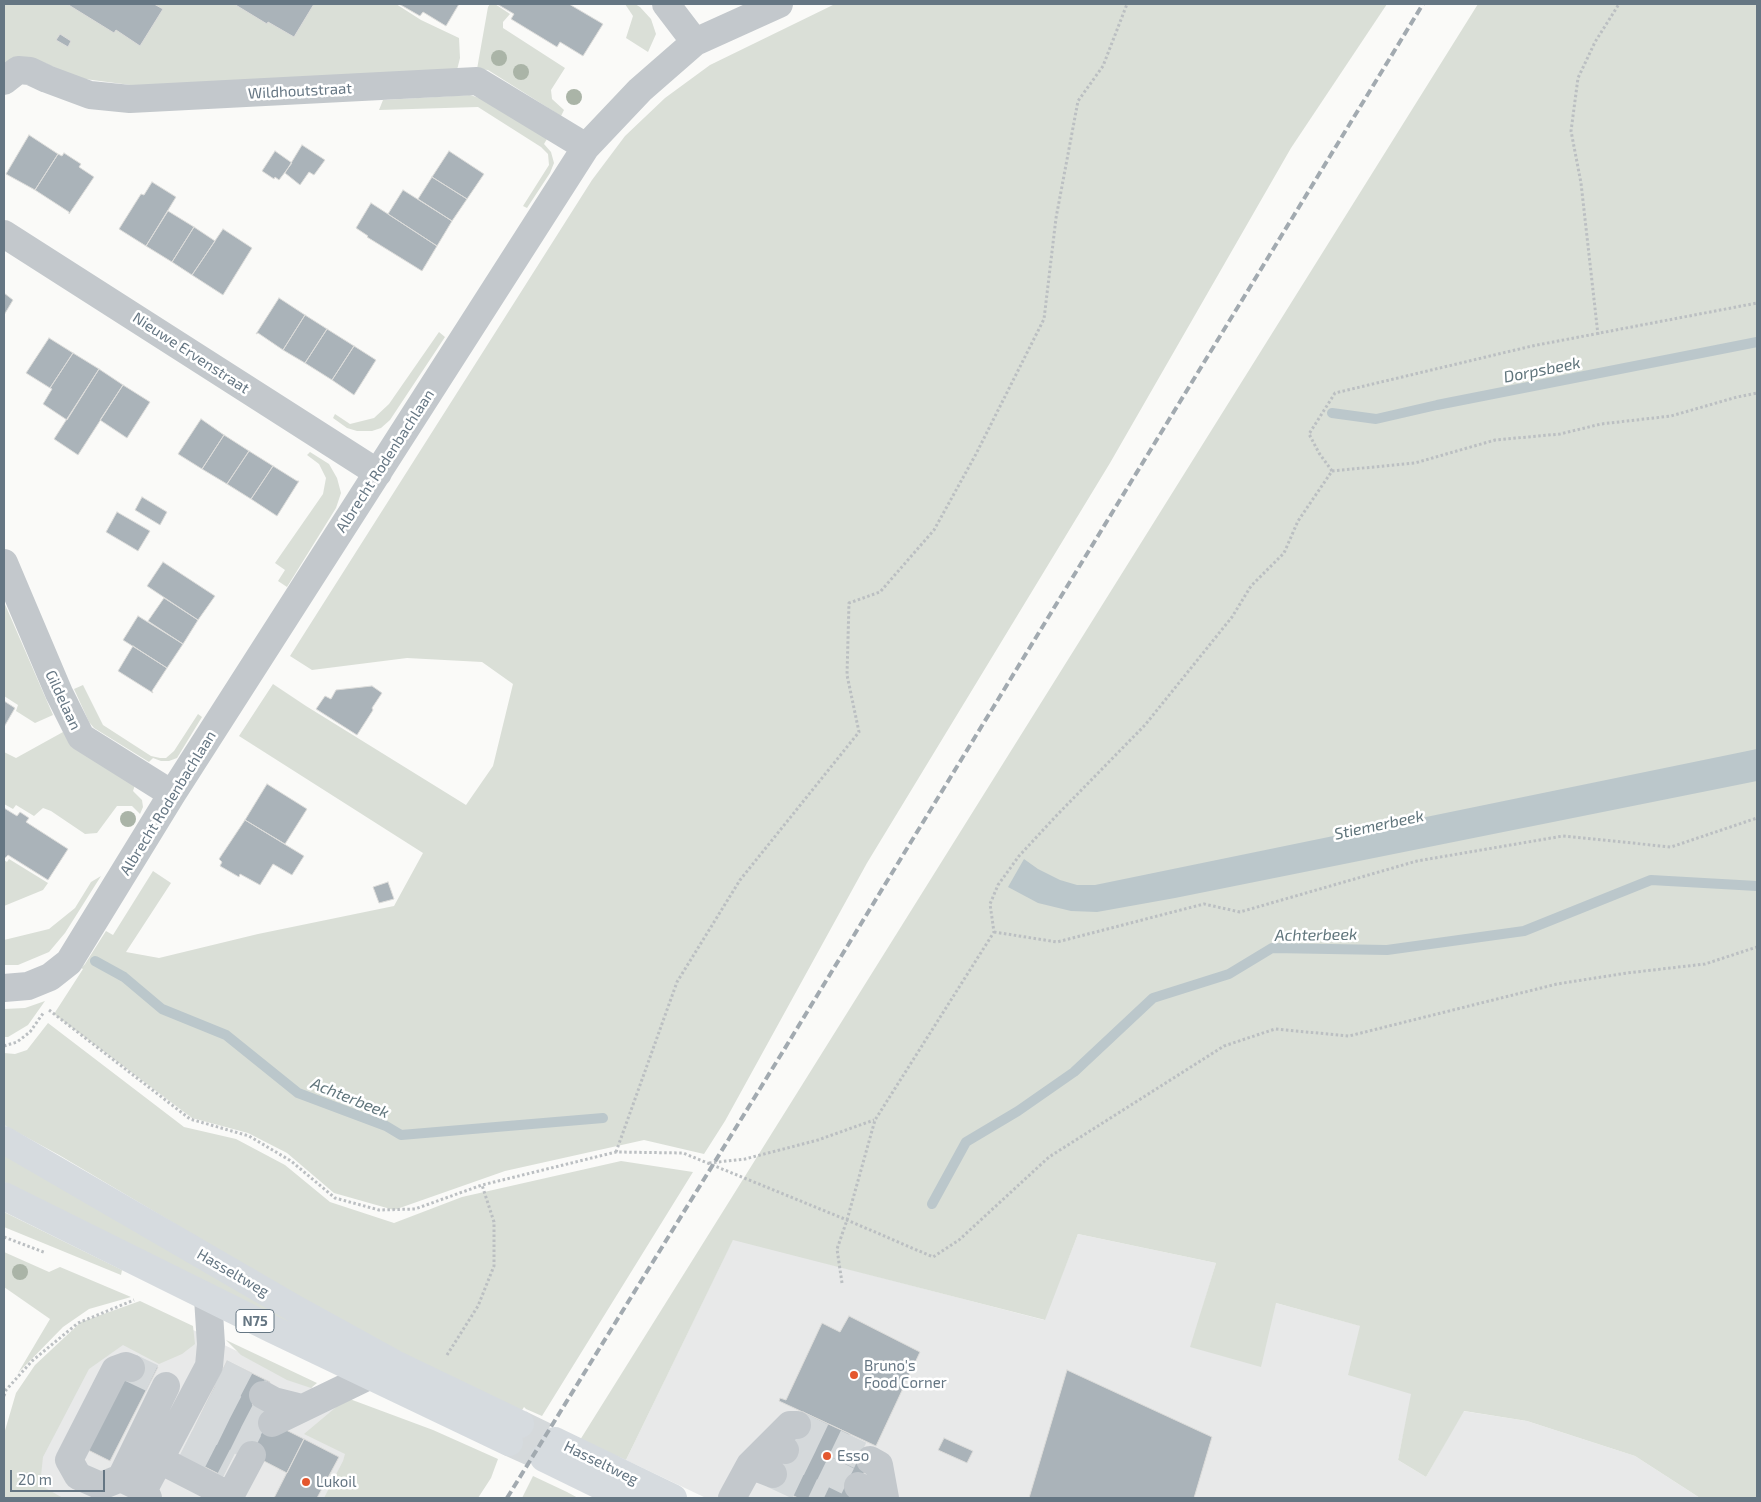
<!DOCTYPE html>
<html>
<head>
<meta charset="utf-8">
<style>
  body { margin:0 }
  #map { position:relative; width:1761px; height:1502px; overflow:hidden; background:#fafaf8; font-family:"Exo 2",sans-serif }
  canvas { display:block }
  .frame { position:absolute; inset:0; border:5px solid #657683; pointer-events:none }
  .scale { position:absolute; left:10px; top:1470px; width:95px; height:22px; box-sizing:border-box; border:2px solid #657683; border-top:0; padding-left:6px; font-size:15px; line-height:18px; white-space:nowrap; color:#657683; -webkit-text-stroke:4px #fff; paint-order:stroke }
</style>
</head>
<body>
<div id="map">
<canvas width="1761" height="1502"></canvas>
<div class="frame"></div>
<div class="scale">20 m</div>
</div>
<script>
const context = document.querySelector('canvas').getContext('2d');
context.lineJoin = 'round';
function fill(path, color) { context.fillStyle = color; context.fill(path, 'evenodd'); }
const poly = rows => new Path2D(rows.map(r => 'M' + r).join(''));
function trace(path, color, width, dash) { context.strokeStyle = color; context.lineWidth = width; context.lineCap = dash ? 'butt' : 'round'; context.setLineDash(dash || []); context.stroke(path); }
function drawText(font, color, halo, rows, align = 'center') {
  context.font = font + ' "Exo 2",sans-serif'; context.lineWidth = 5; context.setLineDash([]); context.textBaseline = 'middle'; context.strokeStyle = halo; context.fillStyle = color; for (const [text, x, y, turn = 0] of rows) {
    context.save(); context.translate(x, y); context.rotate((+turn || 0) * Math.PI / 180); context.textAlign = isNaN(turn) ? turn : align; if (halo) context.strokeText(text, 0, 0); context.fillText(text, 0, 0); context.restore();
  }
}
fill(poly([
  [1078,1234,1216,1263,1191,1347,1276,1303,1361,1326,1412,1394,1398,1460,1426,1477,1463,1411,1527,1421,1635,1456,1700,1498,706,1498,626,1460,733,1239,1044,1320],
  [137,1303,378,1419,336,1498,31,1498,13,1484,69,1390]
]), '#e8e9e9');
fill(poly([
  [4,4,396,4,421,20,459,38,460,58,457,70,138,86,77,78,45,63,16,57,4,68],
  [490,4,495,4,510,14,503,22,503,28,565,68,551,90,552,99,564,110,561,116,488,70,477,69,488,7],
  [625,4,635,4,640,7,651,19,656,34,648,52,626,38,633,16],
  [835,4,1387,4,1291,148,1110,463,867,863,725,1121,704,1154,644,1140,505,1171,394,1210,334,1193,287,1153,248,1133,192,1118,54,1014,83,969,81,968,85,964,106,931,113,935,153,871,171,883,126,952,159,958,258,934,394,906,423,853,239,736,273,684,306,706,466,805,493,766,513,684,482,662,407,658,312,670,290,656,592,180,625,136,665,98,710,65],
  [1478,4,1757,4,1757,1498,1700,1498,1635,1456,1527,1421,1464,1411,1426,1477,1398,1460,1411,1394,1348,1375,1360,1326,1276,1303,1261,1367,1190,1347,1216,1263,1078,1234,1045,1320,733,1240,626,1460,580,1440],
  [470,95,486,100,547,139,544,144,551,152,554,163,550,173,527,208,523,206,549,165,548,154,541,147,478,107,379,110,383,100],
  [439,332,445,337,390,420,381,428,372,431,357,431,347,428,333,418,335,414,350,424,374,418,389,404],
  [310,452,329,464,337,478,341,493,336,508,287,587,278,581,285,570,275,563,323,494,326,478,319,464,307,455],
  [4,602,53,715,35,723,16,711,18,705,4,696],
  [83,685,103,725,151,756,160,758,166,758,174,751,198,714,202,717,177,758,169,761,161,761,153,758,149,762,94,728,89,722,74,689],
  [63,732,135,785,133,791,142,800,143,807,140,814,132,806,117,806,97,833,85,834,51,811,43,808,34,816,16,805,13,809,4,804,4,752,16,758],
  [9,859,48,883,43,890,4,906,4,860,7,862],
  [101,876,65,933,49,952,18,965,4,965,4,940,49,929,75,908,91,882],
  [45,1001,28,1025,8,1037,4,1037,4,1009,25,1008],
  [48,1023,184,1127,236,1139,285,1165,330,1202,394,1223,462,1197,621,1161,693,1172,542,1416,526,1409,524,1407,519,1415,364,1336,59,1155,4,1125,4,1053,15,1054,27,1050],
  [4,1154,293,1317,288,1324,4,1182],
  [4,1212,122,1270,121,1275,4,1227],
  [4,1252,49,1272,60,1267,131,1297,89,1309,63,1327,18,1373,50,1319,4,1287],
  [140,1301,193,1326,195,1344,182,1354,159,1364,123,1345,89,1369,43,1457,40,1485,63,1498,4,1498,4,1434,16,1393,35,1365,81,1322],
  [226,1340,317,1383,311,1388,287,1380,241,1355],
  [347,1398,433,1430,498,1459,491,1478,478,1498,324,1498,343,1461,345,1454,304,1434],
  [533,1476,567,1492,578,1498,522,1498]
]), '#dadfd7');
fill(poly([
  [1757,749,1757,781,1175,898,1097,912,1071,911,1038,903,1008,887,1024,859,1038,869,1060,880,1077,885,1095,885]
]), '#bbc7cb');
trace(poly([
  [1332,413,1376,419,1437,405,1757,342],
  [95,961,124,977,162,1009,226,1035,298,1093,386,1126,401,1135,603,1118],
  [932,1204,966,1142,1018,1111,1074,1072,1153,998,1229,974,1272,948,1387,950,1524,931,1651,880,1757,886]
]), '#bbc7cb', 10);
const building = poly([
  [67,4,154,4,163,9,140,46,116,30,114,33,67,4],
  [234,4,314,4,294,37,268,22,267,24,234,4],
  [399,4,459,4,446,26,423,12,420,16,399,4],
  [497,4,569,4,603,24,583,56,560,42,557,47,511,19,514,14,497,4],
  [60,34,71,41,68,47,56,40,60,34],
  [29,135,58,154,35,190,6,174,29,135],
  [302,145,325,160,314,175,309,172,300,185,285,173,302,145],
  [275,151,292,163,279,180,275,177,274,179,262,171,275,151],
  [449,151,484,174,467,199,432,177,449,151],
  [64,153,81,164,79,167,94,177,69,214,69,212,35,190,58,154,62,156,64,153],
  [432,177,467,199,452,221,418,199,432,177],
  [152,182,176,197,146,246,119,229,141,194,144,195,152,182],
  [403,190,452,221,437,246,388,214,403,190],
  [371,203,437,246,422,271,367,237,368,236,356,228,371,203],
  [168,211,194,227,172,262,146,246,168,211],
  [194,227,215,241,192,275,172,262,194,227],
  [223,229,252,248,223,295,192,275,223,229],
  [4,293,13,300,4,315,4,293],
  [279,298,305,315,283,350,258,333,256,334,279,298],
  [305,315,327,329,305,363,283,350,305,315],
  [327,329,354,346,332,380,305,363,327,329],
  [49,338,73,353,50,388,26,373,49,338],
  [354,346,376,360,354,395,332,380,354,346],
  [73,353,99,369,67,420,43,404,52,389,50,388,73,353],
  [99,369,123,385,78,455,54,439,99,369],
  [123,385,150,402,127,438,100,420,123,385],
  [201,419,224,435,202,469,178,454,201,419],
  [224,435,249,451,227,484,202,469,224,435],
  [249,451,273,466,251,499,227,484,249,451],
  [273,466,297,481,299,481,277,516,251,499,273,466],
  [142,497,167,512,160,525,135,510,142,497],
  [117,512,150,531,138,551,106,532,117,512],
  [163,562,215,596,198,620,147,586,163,562],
  [164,598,198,620,183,644,148,621,164,598],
  [138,616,183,644,167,668,123,640,138,616],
  [133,646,167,668,152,691,153,693,118,671,133,646],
  [372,686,382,693,372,708,373,710,357,735,316,709,325,696,331,699,336,690,372,686],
  [4,701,15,708,4,727,4,701],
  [267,784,307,809,285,844,245,820,267,784],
  [4,808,17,816,20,812,29,818,26,822,68,849,48,880,8,855,5,858,4,857,4,808],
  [245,820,304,856,292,875,273,864,260,885,240,874,239,877,220,866,222,862,219,859,245,820],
  [388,882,394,899,379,903,373,887,388,882],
  [849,1316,920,1352,876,1446,779,1401,780,1398,786,1400,822,1323,840,1332,849,1316],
  [137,1356,158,1367,110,1461,88,1450,137,1356],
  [227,1361,270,1382,254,1414,304,1439,287,1473,237,1447,223,1476,181,1455,227,1361],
  [1067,1370,1212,1437,1194,1498,1029,1498,1067,1370],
  [803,1412,850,1434,848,1440,874,1452,852,1498,798,1498,769,1484,803,1412],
  [944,1438,973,1451,967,1463,938,1450,944,1438],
  [304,1439,339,1457,317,1498,274,1498,304,1439]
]);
fill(building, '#aab3b9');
trace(building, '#dcdcda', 1);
trace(poly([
  [131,1368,152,1378],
  [221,1373,263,1395],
  [210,1396,266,1425],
  [198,1420,255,1448],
  [797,1425,870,1460],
  [186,1443,229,1465],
  [785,1450,858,1486],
  [773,1474,824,1498]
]), '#d5d9db', 28, [28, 14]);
trace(poly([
  [520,1424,555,1441],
  [509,1442,544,1458]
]), '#d5d9db', 28, [28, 14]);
trace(poly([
  [1598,335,1581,183,1571,131,1578,78,1595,42,1619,4],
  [1332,471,1319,453,1309,434,1335,393,1532,346,1757,303],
  [994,932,1057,942,1204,904,1240,912,1417,861,1563,836,1671,847,1757,818],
  [49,1010,190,1119,249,1136,291,1161,335,1198,379,1210,415,1209,482,1185,616,1152,683,1153,847,1220,933,1257,959,1240,1049,1157,1224,1046,1275,1029,1349,1036,1557,984,1627,973,1705,964,1757,947],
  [4,1046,17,1042,30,1032,44,1012],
  [616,1152,677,982,740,880,859,732,847,675,849,603,880,592,934,530,976,454,1044,319,1056,218,1078,101,1103,66,1127,4],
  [709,1163,745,1159,818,1140,874,1120],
  [4,1237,46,1253],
  [842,1283,837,1249,847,1220,875,1120,994,932,990,904,998,885,1019,856,1057,815,1145,725,1191,668,1232,617,1251,586,1284,553,1298,521,1332,471,1415,463,1495,440,1560,434,1601,424,1671,416,1737,397,1757,393],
  [447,1355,478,1306,494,1266,494,1222,482,1185],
  [4,1396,6,1390,32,1361,78,1323,134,1300]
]), '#bbbfc2', 3, [2.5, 2.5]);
trace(poly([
  [666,4,695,42],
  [4,81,18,70,30,71,47,79,90,95,130,99,477,81,586,147],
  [4,234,378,473],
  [4,563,59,693,81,737,172,794],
  [4,988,28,986,50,977,69,962,172,794,586,147,640,90,695,42,779,4],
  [131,1368,126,1366,115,1370,69,1460,78,1476,101,1486,121,1478,144,1489],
  [263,1395,274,1401,302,1408],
  [272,1423,369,1376],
  [772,1443,790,1425,797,1425],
  [160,1460,230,1496],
  [870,1460,879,1465,885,1498],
  [750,1465,772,1443,785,1450],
  [121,1478,166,1386],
  [858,1486,866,1490,870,1498],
  [148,1498,144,1489,209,1366,211,1344,208,1298],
  [229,1498,252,1455],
  [732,1498,750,1465,773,1474]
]), '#c3c8cc', 28);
trace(poly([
  [4,1140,297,1310,395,1364,520,1424],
  [4,1196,272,1329,509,1442],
  [555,1441,673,1498],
  [544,1458,626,1498]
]), '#d6dbdf', 28);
trace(poly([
  [507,1498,782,1053,1423,4]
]), '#a2aab0', 4, [8, 4]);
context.fillStyle = '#aab4a7';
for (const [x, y] of [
  [499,58],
  [521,72],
  [574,97],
  [128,819],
  [20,1272]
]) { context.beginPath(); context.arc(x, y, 8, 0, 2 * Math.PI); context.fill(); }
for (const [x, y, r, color] of [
  [854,1375,5,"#e4572e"],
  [827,1456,5,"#e4572e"],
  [306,1482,5,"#e4572e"]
]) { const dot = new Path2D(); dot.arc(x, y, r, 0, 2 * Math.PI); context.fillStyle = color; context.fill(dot); trace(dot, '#fff', 2); }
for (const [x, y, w] of [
  [255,1321,38]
]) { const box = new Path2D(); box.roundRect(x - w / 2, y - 11.5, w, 23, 4); context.fillStyle = '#fff'; context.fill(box); trace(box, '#657683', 1); }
drawText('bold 14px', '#657683', null, [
  ["N75",255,1321]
]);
drawText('15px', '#657683', '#fff', [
  ["Wildhoutstraat",300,91,-3],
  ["Nieuwe Ervenstraat",191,353,33],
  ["Albrecht Rodenbachlaan",385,461,-57],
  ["Gildelaan",63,700,65],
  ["Albrecht Rodenbachlaan",168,803,-58],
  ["Hasseltweg",233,1273,30],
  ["Hasseltweg",601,1463,26]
]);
drawText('15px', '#657683', '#fff', [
  ["Bruno's",864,1366],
  ["Food Corner",864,1383],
  ["Esso",837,1456],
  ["Lukoil",316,1482]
], 'left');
drawText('italic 16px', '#60757c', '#fff', [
  ["Dorpsbeek",1542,370,-11],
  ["Stiemerbeek",1379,825,-12],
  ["Achterbeek",1316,935,-1],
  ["Achterbeek",350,1098,22]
]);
</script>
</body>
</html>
